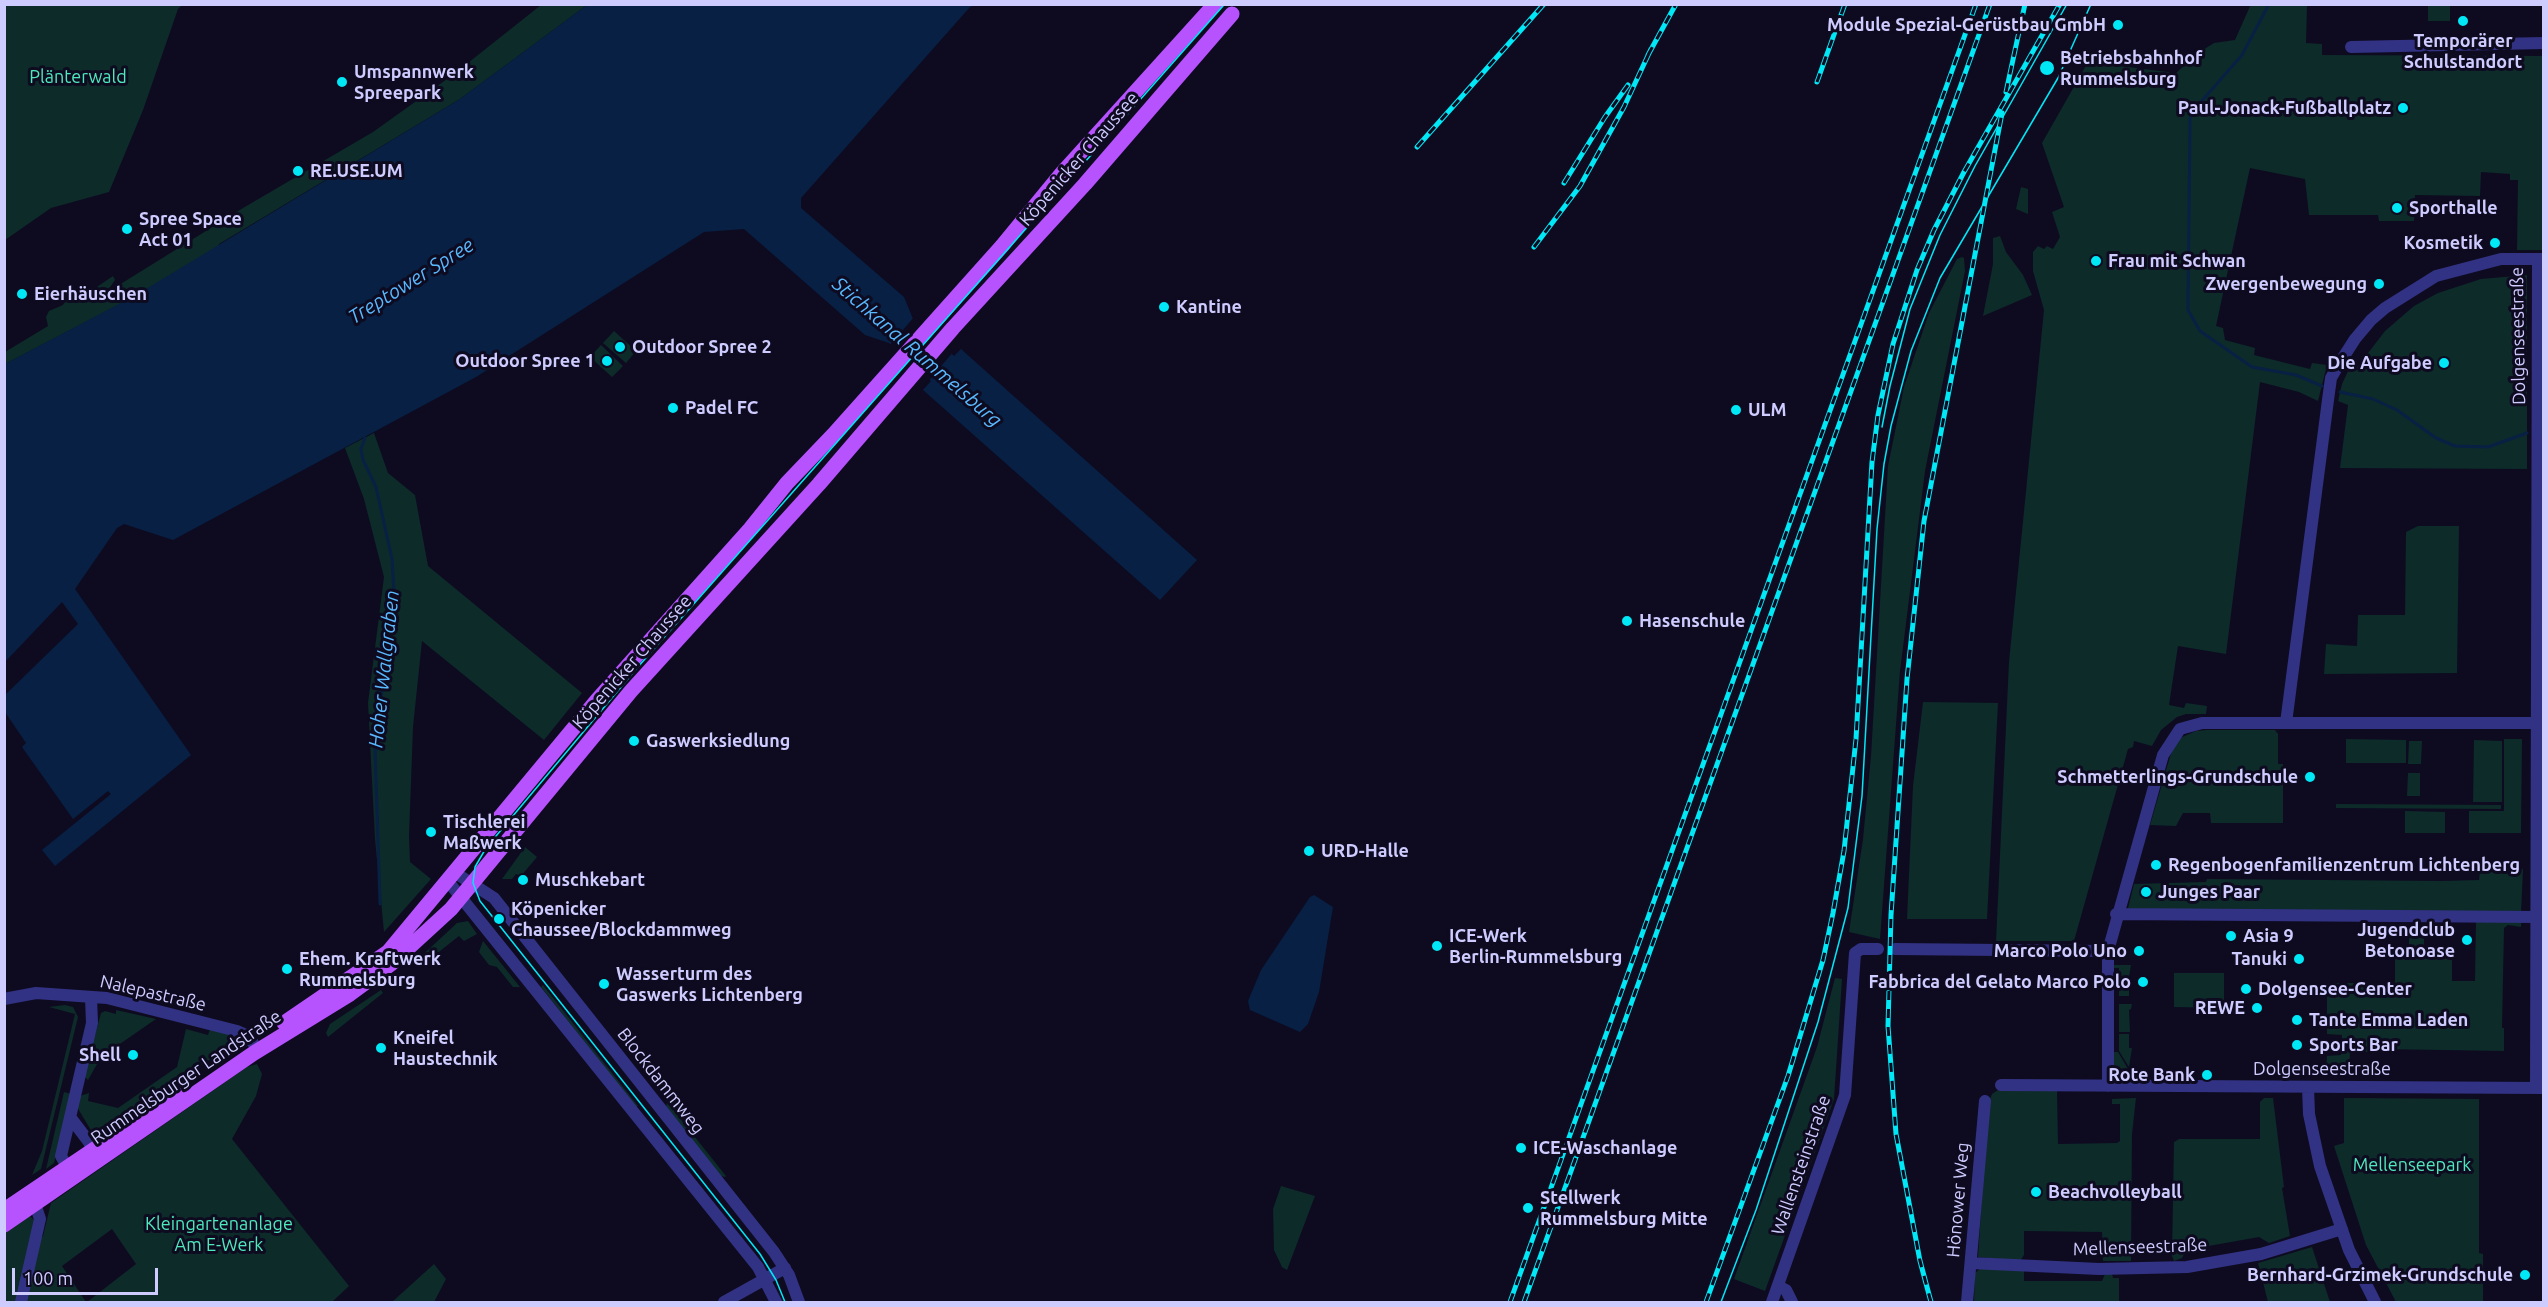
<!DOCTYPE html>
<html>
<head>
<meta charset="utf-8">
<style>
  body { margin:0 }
  #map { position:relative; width:2548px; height:1307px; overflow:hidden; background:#0e0b21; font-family:Ubuntu,sans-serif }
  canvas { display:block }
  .frame { position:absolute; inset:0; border:6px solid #cecbff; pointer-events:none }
  .scale { position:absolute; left:12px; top:1268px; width:146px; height:27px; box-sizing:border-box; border:3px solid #cecbff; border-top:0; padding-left:8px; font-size:18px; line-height:21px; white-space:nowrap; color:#cecbff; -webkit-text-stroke:4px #0e0b21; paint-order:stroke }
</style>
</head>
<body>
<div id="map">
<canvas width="2548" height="1307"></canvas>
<div class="frame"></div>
<div class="scale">100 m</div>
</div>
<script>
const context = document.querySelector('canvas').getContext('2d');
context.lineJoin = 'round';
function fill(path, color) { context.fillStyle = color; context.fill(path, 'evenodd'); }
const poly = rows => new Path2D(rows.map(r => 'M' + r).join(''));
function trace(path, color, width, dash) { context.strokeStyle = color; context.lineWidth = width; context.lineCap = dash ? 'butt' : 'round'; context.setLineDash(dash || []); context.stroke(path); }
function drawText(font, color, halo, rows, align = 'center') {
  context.font = font + ' Ubuntu,sans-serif'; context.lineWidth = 6; context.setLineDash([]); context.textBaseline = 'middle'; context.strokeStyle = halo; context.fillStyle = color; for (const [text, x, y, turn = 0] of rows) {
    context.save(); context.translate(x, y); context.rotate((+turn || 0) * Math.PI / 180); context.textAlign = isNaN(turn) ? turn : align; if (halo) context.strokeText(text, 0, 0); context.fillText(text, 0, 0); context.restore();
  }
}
fill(poly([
  [5,4,182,5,178,9,143,110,109,192,51,208,5,240],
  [2251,4,2307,5,2306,43,2322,44,2322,55,2543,56,2543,250,2517,250,2518,180,2510,180,2510,174,2481,172,2480,196,2415,195,2414,221,2379,221,2378,215,2309,215,2305,179,2250,168,2216,326,2223,328,2225,340,2255,348,2254,355,2310,369,2312,363,2327,365,2318,401,2299,392,2260,382,2226,654,2178,646,2169,705,2184,708,2186,703,2207,706,2206,714,2186,714,2177,717,2161,730,2152,746,2134,741,2133,747,2128,749,2074,941,1996,941,2009,662,2044,310,2033,271,2033,252,2038,246,2044,249,2047,246,2053,249,2060,237,2052,212,2064,207,2042,143,2088,62,2176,73,2198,53,2214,43,2235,40],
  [541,5,587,5,460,99,219,244,216,254,5,364,5,352,48,326,46,317,49,311,63,305,69,295,85,295,113,276,115,280,106,293,243,208,373,132,454,74],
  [2428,5,2450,5,2450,21,2428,21],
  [2021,187,2028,189,2028,214,2016,209],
  [2000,236,2006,252,2023,275,2032,295,1983,316,1993,264,1993,238],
  [1962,257,1964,258,1965,271,1925,471,1900,671,1880,939,1849,932,1863,839,1871,756,1888,466,1904,387,1929,313,1957,259],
  [2527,275,2527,469,2340,468,2348,405,2338,401,2342,384,2349,369,2358,366,2385,331,2414,306,2438,293,2481,279],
  [614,331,636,351,626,363,603,343],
  [601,345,623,366,612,377,590,357],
  [374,433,388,473,415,495,428,566,582,693,544,740,422,641,413,727,409,836,410,862,431,879,384,932,375,839,368,703,384,577,364,499,345,448],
  [2418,526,2459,526,2457,673,2324,674,2326,644,2357,646,2358,615,2405,615,2406,532],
  [1923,702,1998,703,1987,919,1907,919,1913,786],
  [2206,730,2275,730,2278,734,2278,764,2283,764,2283,823,2211,823,2210,813,2183,813,2176,826,2150,825,2172,750,2180,738,2196,731],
  [2346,739,2406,740,2406,763,2346,763],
  [2504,739,2522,739,2521,833,2469,833,2469,811,2504,811],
  [2474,740,2502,741,2502,802,2473,802],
  [2409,741,2422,741,2421,764,2408,764],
  [2408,773,2420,773,2420,796,2407,796],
  [2336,804,2501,805,2501,809,2336,808],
  [2405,811,2445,812,2445,833,2405,833],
  [525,847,537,857,521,876,516,874,512,879,502,879],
  [2523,869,2521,913,2127,912,2134,884,2206,882,2207,879,2441,881,2479,880,2480,870],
  [2476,920,2521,921,2521,927,2508,925,2504,928,2502,1028,2504,1028,2504,1051,2381,1049,2380,1052,2350,1052,2349,1072,2326,1072,2327,1056,2341,1055,2342,1035,2327,1034,2327,983,2395,983,2395,957,2409,957,2409,938,2424,938,2424,959,2445,959,2446,951,2452,951,2452,981,2475,981],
  [468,921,477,934,464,941,459,936,430,959,434,965,423,966,414,963,457,923],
  [483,941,520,987,513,987,497,967,489,965,479,952],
  [2111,965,2131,965,2129,977,2122,977,2123,990,2129,990,2129,996,2119,996,2119,968,2112,968],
  [2174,973,2224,973,2224,1008,2174,1007],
  [1835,978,1842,979,1834,1099,1765,1291,1734,1279,1817,1047],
  [543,985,638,1106,636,1107,541,987],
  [381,990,383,993,328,1037,326,1033,330,1024],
  [2119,1004,2132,1004,2131,1009,2129,1010,2130,1032,2119,1032],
  [65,1005,73,1007,78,1017,41,1169,32,1175,42,1151,75,1014,49,1007],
  [116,1010,156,1019,101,1057,88,1080,84,1076,101,1013,105,1011,116,1014],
  [186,1029,208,1035,210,1029,238,1037,240,1040,96,1134,92,1132,77,1107,80,1096,89,1093,88,1101,118,1108,177,1067],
  [2119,1034,2129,1034,2129,1048,2132,1048,2129,1067,2119,1051],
  [2111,1052,2118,1052,2128,1069,2131,1069,2129,1076,2112,1076],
  [257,1064,262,1074,256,1096,232,1139,349,1286,332,1302,87,1302,136,1264,112,1229,62,1266,86,1302,5,1302,4,1233,29,1215,35,1221,32,1245,43,1236,51,1203,247,1067],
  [1998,1090,2057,1090,2058,1144,2117,1143,2120,1141,2120,1104,2112,1104,2112,1099,2136,1098,2132,1134,2131,1261,2103,1261,2102,1232,2024,1231,2024,1255,2020,1261,1978,1257,1988,1104,1992,1094],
  [64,1092,71,1094,54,1163,46,1169],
  [2264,1098,2273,1098,2284,1187,2282,1188,2290,1236,2269,1243,2259,1237,2186,1250,2182,1258,2174,1261,2172,1256,2174,1142,2179,1139,2260,1139,2260,1102],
  [2344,1098,2479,1099,2479,1253,2483,1254,2483,1302,2396,1302,2366,1245,2334,1146,2344,1143],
  [667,1102,726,1176,725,1177,721,1176,666,1107],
  [1281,1186,1315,1196,1287,1270,1282,1267,1274,1250,1273,1209],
  [2312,1247,2330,1302,2268,1302,2258,1263],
  [434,1264,446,1279,434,1302,392,1302],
  [1981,1268,2024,1269,2024,1281,2102,1281,2105,1274,2112,1274,2113,1278,2119,1278,2119,1302,1974,1302,1975,1273]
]), '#0d2b29');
fill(poly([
  [587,5,975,5,970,7,801,198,801,208,904,297,913,319,954,356,961,349,1197,560,1160,600,923,390,931,381,889,343,865,335,744,229,704,232,476,377,173,540,124,524,117,528,75,589,191,755,55,866,42,850,111,794,108,791,73,819,22,747,26,743,5,712,4,696,78,624,62,602,5,662,5,364,136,295,460,99],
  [1314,895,1333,907,1319,992,1308,1024,1300,1032,1250,1010,1248,1001,1261,970,1310,897]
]), '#072044');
fill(poly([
  [915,316,954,351,920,391,927,381,888,347]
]), '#0e0b21');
trace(poly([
  [2269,4,2242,55,2193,111,2190,119,2188,310,2200,331,2252,367,2296,375,2322,386],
  [2340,392,2373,399,2397,410,2436,438,2455,446,2488,447,2527,433],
  [365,438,361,449,363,460,376,487,392,559,394,592,375,747,380,904]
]), '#072044', 3);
trace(poly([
  [2351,47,2544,43],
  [2286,723,2328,400,2331,378,2339,364,2355,339,2371,320,2385,308,2436,276,2501,259,2544,259],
  [454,872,494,898,774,1252,789,1275,799,1302],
  [447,880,758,1267,776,1302],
  [2116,914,2536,917],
  [1895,949,2108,951],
  [4,999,36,993,107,998,237,1031,248,1036,253,1043],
  [2001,1085,2543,1088],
  [2108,1086,2108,951,2163,755,2180,729,2202,723,2537,723],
  [2308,1087,2309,1114,2320,1166,2349,1250,2375,1302],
  [2536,1088,2538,259],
  [70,1117,89,1142,95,1157],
  [67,1167,61,1156,92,1023,91,998],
  [1971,1263,2099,1269,2187,1267,2261,1254,2342,1229],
  [1778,1286,1786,1290,1792,1302],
  [21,1302,40,1219,35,1204],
  [724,1302,785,1268],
  [1772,1302,1845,1095,1855,953,1861,949,1878,949],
  [1967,1302,1985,1101]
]), '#323284', 12);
trace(poly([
  [284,1023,388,952,597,700,750,529,787,483,833,435,1002,246,1062,173,1215,4],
  [4,1210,176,1094],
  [4,1225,254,1053,350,994,391,964,451,909,631,691,819,484,953,328,1085,184,1232,14]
]), '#b752ff', 15);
trace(poly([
  [1882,427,1890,386,1910,309,1940,235,1975,166,2067,4],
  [785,1302,776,1280,760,1254,480,901,473,883,475,867,486,848,637,668,1223,6],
  [1721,1302,1756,1210,1818,1022,1848,908,1862,796,1877,529,1884,464,1891,426,1911,351,1940,278,2058,78,2091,4]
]), '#00e7f6', 1.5);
const rail = poly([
  [1648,55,1676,4],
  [1817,82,1845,4],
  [2006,92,2025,4],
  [1417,147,1544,4],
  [1564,183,1605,117,1628,85],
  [1534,247,1580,186,1624,107,1651,49],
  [1510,1302,1976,4],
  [1524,1302,1990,4],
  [1706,1302,1788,1076,1823,960,1833,913,1844,851,1856,739,1872,462,1878,415,1893,344,1917,270,1934,230,1964,172,2060,4],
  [1931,1302,1920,1261,1896,1134,1888,1026,1891,915,1907,679,1924,521,2002,113]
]);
trace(rail, '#00e7f6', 5);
trace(rail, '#0e0b21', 3, [9]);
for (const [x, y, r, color] of [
  [2463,21,6,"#00e7f6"],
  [2118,25,6,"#00e7f6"],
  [2047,68,8,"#00e7f6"],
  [342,82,6,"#00e7f6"],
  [2403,108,6,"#00e7f6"],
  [298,171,6,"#00e7f6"],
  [2397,208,6,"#00e7f6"],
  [127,229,6,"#00e7f6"],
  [2495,243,6,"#00e7f6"],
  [2096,261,6,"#00e7f6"],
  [2379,284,6,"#00e7f6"],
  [22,294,6,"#00e7f6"],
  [1164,307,6,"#00e7f6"],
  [620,347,6,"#00e7f6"],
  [607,361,6,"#00e7f6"],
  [2444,363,6,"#00e7f6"],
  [673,408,6,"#00e7f6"],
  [1736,410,6,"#00e7f6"],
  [1627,621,6,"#00e7f6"],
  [634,741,6,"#00e7f6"],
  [2310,777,6,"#00e7f6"],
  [431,832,6,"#00e7f6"],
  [1309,851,6,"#00e7f6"],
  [2156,865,6,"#00e7f6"],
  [523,880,6,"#00e7f6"],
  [2146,892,6,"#00e7f6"],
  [499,919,6,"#00e7f6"],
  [2231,936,6,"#00e7f6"],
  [2467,940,6,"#00e7f6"],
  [1437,946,6,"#00e7f6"],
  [2139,951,6,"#00e7f6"],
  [2299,959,6,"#00e7f6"],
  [287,969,6,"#00e7f6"],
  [2143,982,6,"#00e7f6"],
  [604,984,6,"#00e7f6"],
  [2246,989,6,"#00e7f6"],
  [2257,1008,6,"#00e7f6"],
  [2297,1020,6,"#00e7f6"],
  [2297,1045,6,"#00e7f6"],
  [381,1048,6,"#00e7f6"],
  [133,1055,6,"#00e7f6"],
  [2207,1075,6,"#00e7f6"],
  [1521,1148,6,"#00e7f6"],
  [2036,1192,6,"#00e7f6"],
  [1528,1208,6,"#00e7f6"],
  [2525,1275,6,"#00e7f6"]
]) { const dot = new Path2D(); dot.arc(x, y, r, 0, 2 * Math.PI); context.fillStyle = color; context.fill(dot); trace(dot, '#0e0b21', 2); }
drawText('bold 18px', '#cecbff', '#0e0b21', [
  ["Module Spezial-Gerüstbau GmbH",2106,25,"right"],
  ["Temporärer",2463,41,"center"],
  ["Schulstandort",2463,62,"center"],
  ["Betriebsbahnhof",2060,58],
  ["Rummelsburg",2060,79],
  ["Umspannwerk",354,72],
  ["Spreepark",354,93],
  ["Paul-Jonack-Fußballplatz",2391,108,"right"],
  ["RE.USE.UM",310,171],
  ["Sporthalle",2409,208],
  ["Spree Space",139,219],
  ["Act 01",139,240],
  ["Kosmetik",2483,243,"right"],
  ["Frau mit Schwan",2108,261],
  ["Zwergenbewegung",2367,284,"right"],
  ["Eierhäuschen",34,294],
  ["Kantine",1176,307],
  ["Outdoor Spree 2",632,347],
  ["Outdoor Spree 1",595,361,"right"],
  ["Die Aufgabe",2432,363,"right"],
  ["Padel FC",685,408],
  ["ULM",1748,410],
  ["Hasenschule",1639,621],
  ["Gaswerksiedlung",646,741],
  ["Schmetterlings-Grundschule",2298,777,"right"],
  ["Tischlerei",443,822],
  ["Maßwerk",443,843],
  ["URD-Halle",1321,851],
  ["Regenbogenfamilienzentrum Lichtenberg",2168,865],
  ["Muschkebart",535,880],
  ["Junges Paar",2158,892],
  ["Köpenicker",511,909],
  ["Chaussee/Blockdammweg",511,930],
  ["Jugendclub",2455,930,"right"],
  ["Betonoase",2455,951,"right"],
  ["ICE-Werk",1449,936],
  ["Berlin-Rummelsburg",1449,957],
  ["Asia 9",2243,936],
  ["Marco Polo Uno",2127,951,"right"],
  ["Ehem. Kraftwerk",299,959],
  ["Rummelsburg",299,980],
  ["Tanuki",2287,959,"right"],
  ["Wasserturm des",616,974],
  ["Gaswerks Lichtenberg",616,995],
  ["Fabbrica del Gelato Marco Polo",2131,982,"right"],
  ["Dolgensee-Center",2258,989],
  ["REWE",2245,1008,"right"],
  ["Tante Emma Laden",2309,1020],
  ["Kneifel",393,1038],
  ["Haustechnik",393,1059],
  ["Sports Bar",2309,1045],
  ["Shell",121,1055,"right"],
  ["Rote Bank",2195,1075,"right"],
  ["ICE-Waschanlage",1533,1148],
  ["Beachvolleyball",2048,1192],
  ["Stellwerk",1540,1198],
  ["Rummelsburg Mitte",1540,1219],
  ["Bernhard-Grzimek-Grundschule",2513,1275,"right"]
], 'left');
drawText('18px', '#4de9bb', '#0e0b21', [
  ["Plänterwald",78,77],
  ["Mellenseepark",2412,1165],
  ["Kleingartenanlage",219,1224],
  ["Am E-Werk",219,1245]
]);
drawText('18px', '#cecbff', '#0e0b21', [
  ["Köpenicker Chaussee",1079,159,-49],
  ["Dolgenseestraße",2518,336,-91],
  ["Köpenicker Chaussee",632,662,-49],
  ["Nalepastraße",153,993,13],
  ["Dolgenseestraße",2322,1069],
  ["Rummelsburger Landstraße",186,1077,-34],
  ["Blockdammweg",661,1081,52],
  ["Wallensteinstraße",1801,1165,-71],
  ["Hönower Weg",1958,1200,-85],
  ["Mellenseestraße",2140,1247,-2]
]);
drawText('italic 20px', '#59b9ff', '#0e0b21', [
  ["Treptower Spree",411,281,-32],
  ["Stichkanal Rummelsburg",917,352,41],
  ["Hoher Wallgraben",384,669,-84]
]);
</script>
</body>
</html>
